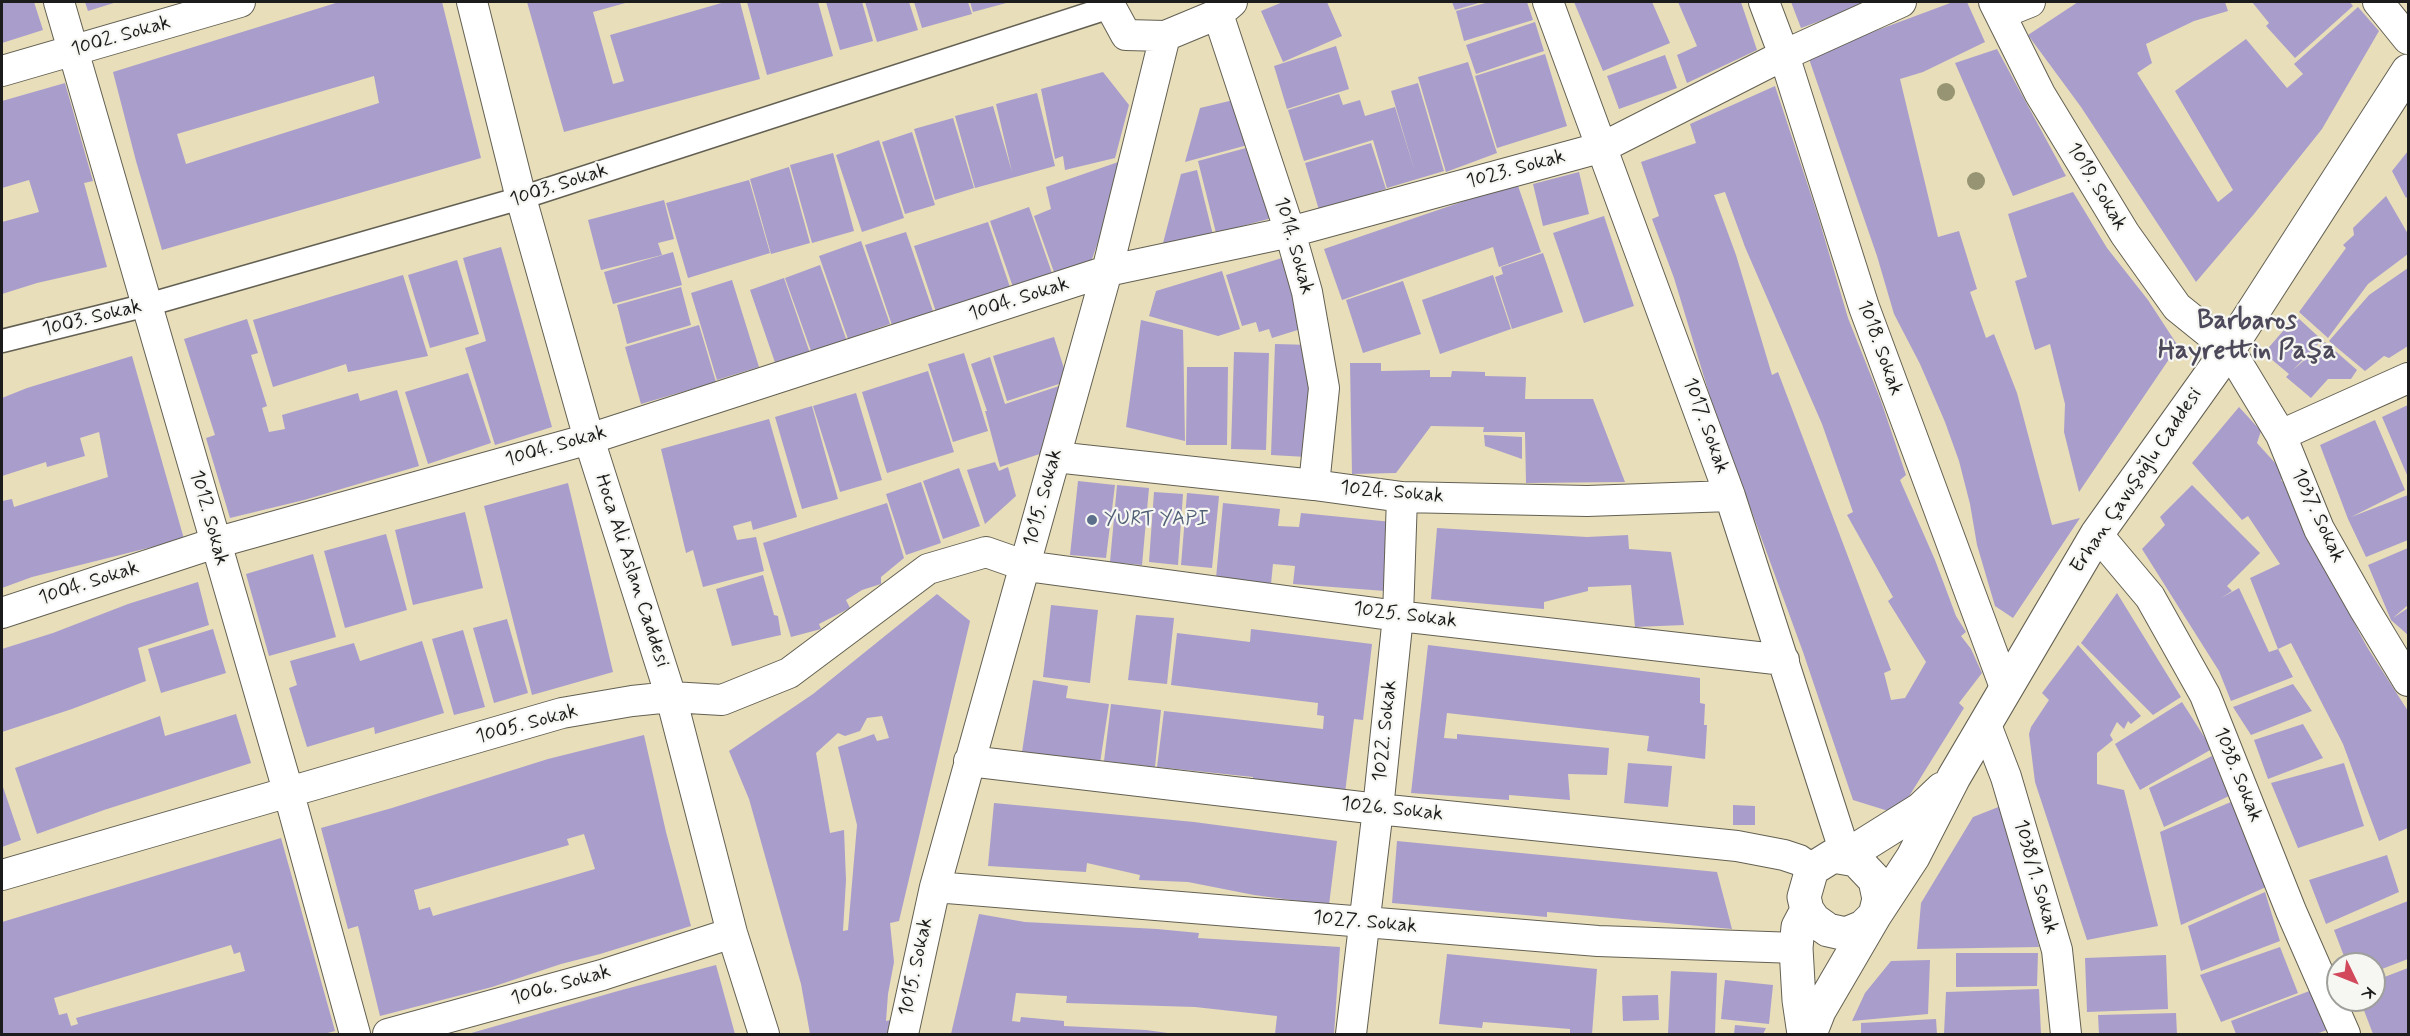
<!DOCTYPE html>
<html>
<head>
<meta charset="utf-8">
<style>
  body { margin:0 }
  #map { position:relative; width:2410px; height:1036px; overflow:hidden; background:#e8deba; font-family:Mynerve,sans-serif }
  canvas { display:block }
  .frame { position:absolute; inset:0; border:3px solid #1c1c1c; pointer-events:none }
  .north { position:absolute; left:2326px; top:952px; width:60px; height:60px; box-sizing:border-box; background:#f6f6f2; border:2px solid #9f9f9c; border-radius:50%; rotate:133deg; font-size:16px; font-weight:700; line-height:24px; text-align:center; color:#1c1c1c }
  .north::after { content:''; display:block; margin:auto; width:21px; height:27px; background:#d1495b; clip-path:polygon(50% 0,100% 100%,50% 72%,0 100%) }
</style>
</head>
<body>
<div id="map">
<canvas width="2410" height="1036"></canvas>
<div class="frame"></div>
<div class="north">K</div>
</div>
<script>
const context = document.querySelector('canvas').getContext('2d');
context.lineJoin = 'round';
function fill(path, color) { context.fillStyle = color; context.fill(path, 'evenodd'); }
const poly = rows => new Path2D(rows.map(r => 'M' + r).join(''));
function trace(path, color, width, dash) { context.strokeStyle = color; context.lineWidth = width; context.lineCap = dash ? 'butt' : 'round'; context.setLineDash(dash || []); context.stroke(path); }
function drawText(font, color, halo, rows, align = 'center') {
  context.font = font + ' Mynerve,sans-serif'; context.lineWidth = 4.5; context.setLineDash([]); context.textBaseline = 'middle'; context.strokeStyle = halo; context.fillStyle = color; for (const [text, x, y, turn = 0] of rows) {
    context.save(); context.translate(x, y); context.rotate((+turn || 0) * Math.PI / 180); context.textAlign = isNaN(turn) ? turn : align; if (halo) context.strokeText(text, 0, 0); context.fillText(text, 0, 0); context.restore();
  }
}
fill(poly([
  [2,2,34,2,43,30,2,43],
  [85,2,117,2,88,11],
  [339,2,442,2,481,158,162,250,136,161,113,72],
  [374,76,379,103,186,164,177,134],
  [527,2,629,2,593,12,613,84,624,81,610,35,725,2,740,2,760,79,564,132],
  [747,2,818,2,833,56,767,75],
  [826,2,862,2,873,41,840,50],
  [865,2,909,2,918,30,877,42],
  [914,2,968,2,972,14,922,28],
  [970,2,1010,2,973,12],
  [1283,2,1327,2,1342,36,1283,62,1261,11],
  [1452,2,1482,2,1455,10],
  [1489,2,1527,2,1533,20,1464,41,1456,11],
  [1574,2,1652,2,1670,43,1603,71],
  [1678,2,1741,2,1757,50,1687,83,1677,55,1697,46],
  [1791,2,1863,2,1864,5,1801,28],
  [1953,2,1967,2,1985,42,1923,72,1900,79,1938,237,1959,231,1977,289,1970,292,1986,338,1994,334,2017,393,2052,525,2080,518,2013,618,1995,606,1977,545,1970,504,1959,461,1945,422,1920,364,1894,314,1877,256,1808,56],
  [2078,2,2225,2,2228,11,2194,21,2146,44,2152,63,2137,73,2218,202,2233,190,2175,91,2246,39,2287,88,2303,74,2294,64,2358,7,2379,31,2322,129,2254,214,2196,282,2081,107,2028,35],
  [2252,2,2350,2,2353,6,2295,58,2266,26,2269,23],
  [1535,22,1544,51,1476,74,1466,45],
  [1336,46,1349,89,1287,109,1274,66],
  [1997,49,2066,176,2013,196,1955,63],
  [1545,54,1567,126,1497,148,1475,76],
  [1665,55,1677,88,1619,109,1607,76],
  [1468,62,1497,153,1446,172,1418,77],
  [1103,72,1129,105,1115,158,1065,170,1063,156,1055,159,1041,89],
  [65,83,93,181,84,183,107,267,37,283,2,294,2,222,39,212,29,180,2,188,2,101],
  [1418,83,1444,171,1387,188,1373,140,1304,161,1288,110,1339,94,1343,105,1360,100,1365,116,1395,107,1415,172,1391,91],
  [1775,86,1818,216,1848,318,1881,401,1906,475,1900,480,1935,560,1956,616,1966,632,1961,636,1971,649,1982,673,1959,703,1964,708,1898,814,1853,800,1803,652,1711,400,1674,278,1652,219,1659,216,1641,162,1696,143,1690,124],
  [1725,192,1745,247,1822,424,1853,512,1847,515,1893,597,1888,601,1926,662,1905,698,1891,700,1884,673,1891,670,1778,372,1772,375,1736,255,1714,195],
  [1037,93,1055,166,975,188,955,116,993,106,1012,172,996,104],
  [1242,98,1255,143,1185,162,1200,108],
  [953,118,974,188,935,200,914,129],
  [912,132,935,205,905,214,882,142],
  [879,140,904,218,862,232,836,155],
  [1371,143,1386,189,1319,210,1305,163],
  [1257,145,1276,217,1216,233,1198,161],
  [2408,151,2408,196,2406,198,2392,171],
  [833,153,854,231,812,243,790,165],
  [1127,159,1091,262,1055,275,1034,216,1051,209,1046,187],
  [789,167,810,243,771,254,750,179],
  [1197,170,1213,235,1162,247,1181,174],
  [1579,172,1589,214,1543,226,1533,184],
  [749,180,770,253,688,278,666,203],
  [1517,183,1541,252,1499,267,1493,247,1342,300,1324,249],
  [2073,192,2107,248,2148,300,2178,346,2079,492,2064,432,2065,404,2050,344,2035,350,2015,281,2027,277,2008,214],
  [2386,196,2408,234,2408,254,2368,284,2328,338,2299,312,2346,248,2343,245,2354,235,2353,228],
  [664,200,674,239,658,243,662,255,601,270,588,220],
  [1029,207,1053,276,1014,290,990,221],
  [1604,216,1634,306,1584,323,1553,233],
  [988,222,1013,296,939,321,914,246],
  [906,232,935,317,894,331,865,245],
  [861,241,890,324,848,339,819,256],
  [501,247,552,427,495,445,465,348,486,341,463,258],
  [673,252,682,285,613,304,604,272],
  [1543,253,1563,312,1512,329,1495,277,1503,274,1501,267],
  [1282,258,1304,328,1272,338,1269,329,1259,332,1256,322,1242,326,1226,275],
  [457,260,479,334,430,348,408,275],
  [820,265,850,350,815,362,785,278],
  [2408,268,2408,346,2389,358,2384,356,2365,371,2329,341,2369,295],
  [1222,271,1240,329,1218,336,1149,316,1156,291],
  [403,275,428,356,348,372,346,364,273,387,253,320],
  [1493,275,1511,329,1440,354,1422,300],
  [784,278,813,362,779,374,750,290],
  [732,280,759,367,717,380,691,293],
  [1403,281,1421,334,1363,353,1346,300],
  [681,287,691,325,627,344,617,305],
  [2296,316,2322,340,2293,370,2325,342,2357,370,2351,379,2328,379,2311,398,2286,377,2289,374,2264,353],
  [247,319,258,353,251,355,267,406,262,408,269,432,285,429,282,415,358,393,360,401,397,390,419,466,304,500,230,518,206,438,215,435,184,339],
  [1141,320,1183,330,1185,441,1126,427],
  [699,325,716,382,641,404,625,347],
  [1054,337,1068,381,1007,401,993,356],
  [1275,344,1312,345,1307,457,1271,455],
  [1234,352,1269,353,1266,450,1231,449],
  [964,353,988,431,953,442,928,364],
  [132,356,184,539,32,577,2,588,2,501,12,499,14,507,108,477,99,432,80,438,85,456,47,467,46,462,2,476,2,398,27,388],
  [990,357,1005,404,1068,383,1052,450,1000,467,985,411,987,411,971,364],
  [1350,363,1381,363,1381,371,1430,370,1430,377,1451,377,1452,371,1485,372,1485,376,1526,377,1525,399,1593,399,1625,482,1526,483,1525,432,1483,432,1484,427,1431,426,1396,473,1352,474],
  [1187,367,1228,367,1227,445,1186,445],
  [928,371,954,452,887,473,862,392],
  [468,373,491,443,428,464,405,392],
  [856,393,882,480,840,492,813,406],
  [2408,405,2408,473,2407,475,2382,417],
  [812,406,838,499,802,509,775,417],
  [2239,407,2261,431,2257,443,2286,475,2281,480,2290,490,2350,615,2367,647,2408,711,2408,828,2379,841,2343,744,2291,643,2278,649,2250,578,2280,564,2248,516,2242,520,2192,463],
  [769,419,797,517,753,530,751,521,733,526,737,540,756,537,764,571,703,587,693,550,686,553,661,449],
  [2375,420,2405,490,2351,517,2408,495,2408,540,2366,557,2348,519,2320,445],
  [1484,435,1522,437,1522,459,1485,446],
  [995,462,999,471,1008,467,1016,496,985,524,967,470],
  [959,468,980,526,943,539,923,481],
  [1078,481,1115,485,1106,558,1070,555],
  [921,482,941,543,906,555,886,494],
  [568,483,613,672,532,695,484,506],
  [1117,485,1149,488,1142,565,1110,562],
  [2192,485,2260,553,2227,586,2232,591,2221,598,2239,588,2269,652,2278,649,2293,677,2231,701,2219,671,2142,549,2165,525,2160,517],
  [1154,492,1183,494,1178,565,1149,562],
  [1187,493,1219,496,1212,568,1181,565],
  [887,503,904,558,881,577,881,584,862,590,846,600,850,608,819,624,821,629,791,637,763,543],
  [1223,503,1280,509,1278,526,1299,527,1301,513,1392,522,1385,591,1293,584,1295,566,1273,564,1271,584,1216,578],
  [465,512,483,588,413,605,395,530],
  [1437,528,1587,537,1628,535,1629,549,1671,552,1684,625,1635,627,1631,585,1588,587,1588,591,1544,602,1544,609,1431,599],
  [386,534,407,610,345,628,324,551],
  [2408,548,2408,605,2393,618,2408,608,2408,635,2391,620,2368,565],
  [313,554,336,637,269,656,246,574],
  [763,575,774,615,778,616,781,635,732,646,716,589],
  [198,582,209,625,138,648,146,681,72,709,2,732,2,649,53,633,128,604],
  [2117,593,2181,697,2153,715,2081,643],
  [937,594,970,621,899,921,890,923,894,962,888,994,886,1021,891,1020,892,1034,810,1034,801,984,749,799,729,751,813,694],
  [882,716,889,738,877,741,874,734,838,747,857,825,848,930,843,931,846,880,844,830,830,833,816,753,838,733,845,736,860,731,867,718],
  [1051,605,1098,610,1090,683,1043,677],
  [1136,615,1174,618,1167,684,1128,680],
  [507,619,528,693,494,703,473,628],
  [213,629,226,673,161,693,148,649],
  [1251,629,1372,644,1363,720,1354,719,1345,793,1253,781,1253,777,1157,767,1164,711,1323,729,1324,716,1317,715,1318,703,1171,685,1177,633,1250,642],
  [463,630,485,707,454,715,432,639],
  [422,641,444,713,375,734,374,727,307,747,289,688,297,685,290,661,354,643,360,661],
  [1428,645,1700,678,1700,703,1705,704,1704,725,1707,725,1705,759,1647,751,1649,736,1447,713,1444,738,1457,739,1457,734,1609,748,1607,775,1568,774,1570,800,1509,795,1509,800,1411,793],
  [2078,645,2141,716,2131,724,2128,721,2124,729,2117,722,2110,735,2113,740,2097,753,2097,784,2124,790,2158,926,2087,940,2035,782,2029,734,2031,727,2049,700,2042,693],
  [1033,680,1068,686,1066,698,1109,704,1100,763,1022,752],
  [2293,684,2312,711,2251,735,2233,707],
  [2182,702,2212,749,2140,790,2115,744],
  [1111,704,1161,710,1155,767,1104,761],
  [236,714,251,763,104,810,37,834,15,768,160,716,165,736],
  [2303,724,2323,758,2268,779,2254,740],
  [644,735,666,832,691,926,600,954,561,964,492,987,380,1016,358,926,348,929,321,828,392,808,548,759],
  [584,834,595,869,433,916,430,907,419,910,414,890,569,845,567,839],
  [2212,756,2229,796,2164,827,2149,788],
  [1628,763,1672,766,1668,807,1624,803],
  [2344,763,2364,826,2298,848,2271,783],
  [2,784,21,840,2,847],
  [2238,799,2266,887,2181,925,2160,832],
  [994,803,1194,822,1337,841,1329,905,1254,895,1188,882,1139,880,1140,875,1087,863,1086,872,988,866],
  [2006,804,2039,947,1917,949,1921,903,1973,817],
  [1733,805,1755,806,1755,825,1733,825],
  [281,838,335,1031,324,1034,2,1034,2,922],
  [231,945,234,954,240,952,245,971,76,1018,78,1024,71,1026,67,1013,59,1015,54,998],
  [1397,841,1717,872,1732,929,1547,912,1547,917,1392,903],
  [2387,855,2399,892,2326,924,2309,880],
  [2265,892,2280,941,2201,971,2188,926],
  [2408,901,2408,959,2374,972,2374,964,2347,964,2334,930],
  [979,914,1025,922,1157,929,1199,933,1198,938,1340,947,1334,1034,1275,1034,1277,1016,1195,1007,1066,1003,1067,996,1016,993,1012,1021,1020,1022,1021,1017,1064,1021,1064,1026,1146,1030,1175,1034,951,1034],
  [2280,947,2298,993,2221,1022,2200,975],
  [1956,953,2038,953,2037,986,1956,987],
  [1447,954,1597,969,1592,1034,1570,1034,1570,1029,1483,1022,1482,1028,1439,1024],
  [2166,955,2168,1009,2087,1012,2085,958],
  [1930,960,1928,1014,1852,1021,1865,993,1891,961],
  [716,965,735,1034,468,1034,618,991],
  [2408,968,2408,1034,2373,1034,2360,1000,2374,1000,2374,981],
  [1671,971,1717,973,1715,1034,1668,1034],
  [1725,980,1773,985,1769,1024,1721,1019],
  [2039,989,2041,1034,1944,1034,1946,992],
  [2312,990,2327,1030,2316,1034,2236,1034,2231,1021],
  [1658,995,1659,1020,1623,1021,1622,996],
  [2176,1013,2177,1034,2099,1034,2098,1015],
  [1936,1019,1937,1034,1861,1034,1861,1023],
  [1735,1025,1766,1028,1763,1034,1734,1034]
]), '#a99dcc');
const pedestrian = poly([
  [2,341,147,305,521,198,1110,7]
]);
const minor = poly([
  [59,2,289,794,355,1034],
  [472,2,521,198,589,439,671,697,732,933,764,1034],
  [1108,2,1126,35,1165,36,1218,14,1232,2],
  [1548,2,1730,496,1846,856],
  [1764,2,1784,55,1864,307,2006,690],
  [1994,2,2040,94,2125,234,2177,307,2229,349,2281,435,2319,529,2365,610,2408,681],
  [2378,2,2408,39],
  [1218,14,1290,232,1307,292,1324,388,1314,485],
  [2000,14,2030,2],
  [2,71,240,2],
  [2281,435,2408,378],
  [1055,457,1314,485,1402,497,1587,501,1730,496],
  [2097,534,2150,597,2205,695,2291,911,2345,1034],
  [2,613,215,543,589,439,1107,271,1290,232,1603,147,1784,55,1901,2],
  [1986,725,2006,777,2057,950,2066,1034],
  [969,761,1378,809,1737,846,1784,855,1799,860,1812,869],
  [2,875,562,713,632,701,671,697,722,700,789,673,928,569,986,552,1026,566,1398,616,1784,660],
  [935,887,1598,941,1796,948],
  [388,1034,602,975,732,933],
  [903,1034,935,887,1107,271,1165,36],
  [1351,1034,1378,809,1398,616,1402,497]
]);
const tertiary = poly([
  [1846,856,1921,809,1942,789],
  [1804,1034,1799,1000,1796,948,1798,927,1807,910],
  [1810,1034,1819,1011,1875,915,1879,899,1875,880,1856,860,1833,856,1812,869,1804,897,1807,910,1814,920,1828,930,1846,934,1863,927,1875,915,1913,857,1954,777,2097,534,2229,349,2408,71]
]);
trace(pedestrian, '#636053', 25);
trace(minor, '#636053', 32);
trace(tertiary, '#636053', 35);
trace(pedestrian, '#fff', 22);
trace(minor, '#fff', 30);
trace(tertiary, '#fff', 33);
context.fillStyle = '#969472';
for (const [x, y] of [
  [1946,92],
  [1976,181]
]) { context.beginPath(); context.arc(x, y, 9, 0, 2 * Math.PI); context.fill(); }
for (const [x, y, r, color] of [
  [1092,520,6,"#5c6f8a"]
]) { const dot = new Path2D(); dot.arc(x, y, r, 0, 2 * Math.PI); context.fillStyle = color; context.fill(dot); trace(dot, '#f6f6f2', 2); }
drawText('20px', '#1c1c1c', '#f6f6f2', [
  ["1002. Sokak",121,37,-16],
  ["1023. Sokak",1516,170,-15],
  ["1003. Sokak",559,186,-18],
  ["1019. Sokak",2096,187,59],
  ["1014. Sokak",1293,246,74],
  ["1004. Sokak",1019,300,-18],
  ["1003. Sokak",92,319,-14],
  ["1018. Sokak",1879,348,70],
  ["1017. Sokak",1705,426,70],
  ["1004. Sokak",556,447,-16],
  ["Erhan Çavuşoğlu Caddesi",2137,481,-56],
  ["1024. Sokak",1392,493,5],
  ["1015. Sokak",1044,498,-75],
  ["1037. Sokak",2317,516,65],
  ["1012. Sokak",208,518,74],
  ["Hoca Ali Aslan Caddesi",631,571,72],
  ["1004. Sokak",89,584,-18],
  ["1025. Sokak",1405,616,7],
  ["1005. Sokak",527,725,-15],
  ["1022. Sokak",1386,731,-84],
  ["1038. Sokak",2237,775,68],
  ["1026. Sokak",1392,810,6],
  ["1038/1. Sokak",2035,877,74],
  ["1027. Sokak",1365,923,5],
  ["1015. Sokak",917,967,-78],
  ["1006. Sokak",561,986,-16]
]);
drawText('20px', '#4e5e75', '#f6f6f2', [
  ["YURT YAPI",1104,520]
], 'left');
drawText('bold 26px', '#4d495a', '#f6f6f2', [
  ["Barbaros",2247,323],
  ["Hayrettin Paşa",2247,353]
]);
</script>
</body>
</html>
